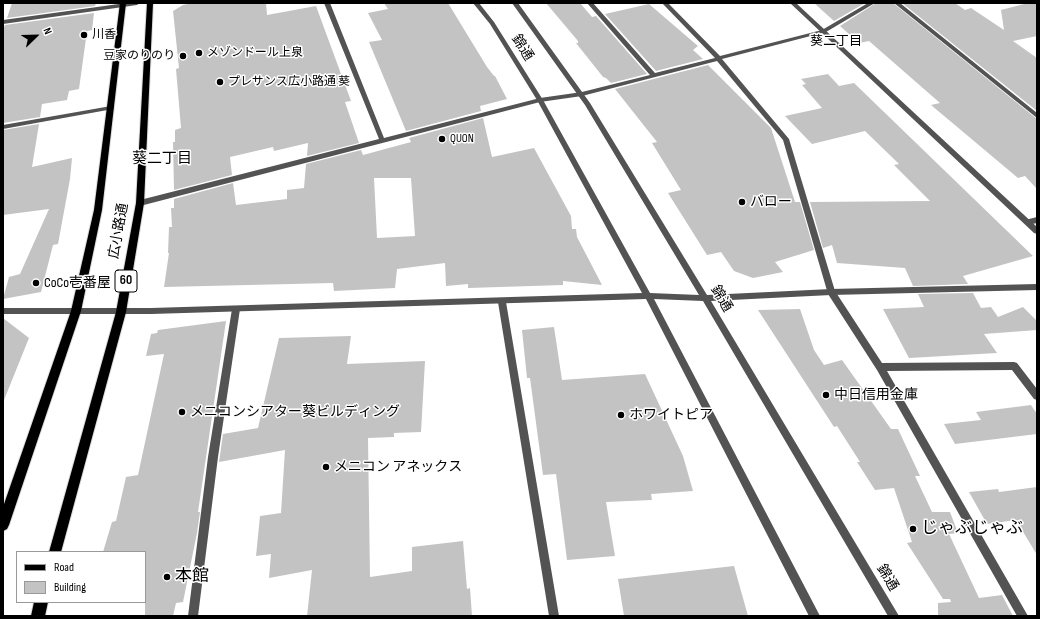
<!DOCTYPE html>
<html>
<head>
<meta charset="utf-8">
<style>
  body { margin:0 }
  #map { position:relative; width:1040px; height:619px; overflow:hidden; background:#fff; font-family:"Sofia Sans Condensed",sans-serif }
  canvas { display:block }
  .frame { position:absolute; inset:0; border:4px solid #000; pointer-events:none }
  .legend { position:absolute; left:16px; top:551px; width:130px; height:52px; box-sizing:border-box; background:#fff; border:1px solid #999; margin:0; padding:5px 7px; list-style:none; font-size:12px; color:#000 }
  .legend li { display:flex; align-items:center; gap:8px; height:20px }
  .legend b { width:20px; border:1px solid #999 }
  .north { position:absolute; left:16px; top:16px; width:40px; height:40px; -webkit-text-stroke:3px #fff; paint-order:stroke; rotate:67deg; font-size:11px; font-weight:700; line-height:16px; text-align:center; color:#000 }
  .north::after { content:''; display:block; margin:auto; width:14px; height:18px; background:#000; clip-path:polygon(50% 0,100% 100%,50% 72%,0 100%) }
</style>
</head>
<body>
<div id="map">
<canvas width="1040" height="619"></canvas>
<div class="frame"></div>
<ul class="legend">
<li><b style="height:5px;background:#000"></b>Road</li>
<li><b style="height:11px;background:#c3c3c3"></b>Building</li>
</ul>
<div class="north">N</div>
</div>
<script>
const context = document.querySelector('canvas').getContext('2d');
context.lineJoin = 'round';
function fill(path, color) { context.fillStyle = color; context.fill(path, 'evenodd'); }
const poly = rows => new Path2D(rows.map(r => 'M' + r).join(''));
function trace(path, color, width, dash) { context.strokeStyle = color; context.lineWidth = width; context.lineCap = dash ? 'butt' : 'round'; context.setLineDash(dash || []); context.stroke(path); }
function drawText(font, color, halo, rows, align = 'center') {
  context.font = font + ' "Sofia Sans Condensed","Noto Sans JP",sans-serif'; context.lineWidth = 3; context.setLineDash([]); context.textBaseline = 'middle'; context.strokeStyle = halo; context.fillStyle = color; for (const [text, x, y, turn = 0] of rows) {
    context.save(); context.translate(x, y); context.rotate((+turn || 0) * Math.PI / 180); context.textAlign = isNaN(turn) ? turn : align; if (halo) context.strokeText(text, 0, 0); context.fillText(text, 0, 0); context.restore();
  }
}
fill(poly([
  [12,3,96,3,95,6,7,18],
  [192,3,266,3,267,15,316,6,351,101,345,102,359,143,307,156,308,143,274,151,273,147,230,157,232,175,174,190,173,142,175,142,175,130,181,128,176,69,179,68,173,11,183,5],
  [384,3,448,3,487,67,494,76,495,76,507,99,480,106,481,111,406,131,369,42,382,40,368,13,388,9],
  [546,3,580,3,592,17,596,16,647,74,611,83,606,78,603,77,576,43,578,43,578,41],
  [814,3,865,3,834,21],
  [876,3,893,3,1037,119,1037,189,1025,176,1018,178,931,105,940,103,869,41,859,43,840,26],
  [902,3,955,3,965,10,971,8,1004,30,1001,10,1028,3,1037,3,1037,36,1013,41,1037,58,1037,111],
  [649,4,698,46,693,50,703,59,656,71,605,14],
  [94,13,92,30,87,31,79,89,69,91,67,100,42,104,40,117,3,123,3,30,5,25],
  [708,65,771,128,795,202,800,202,814,250,775,262,783,272,753,278,734,271,721,252,707,255,668,193,681,190,652,143,657,142,615,89],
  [828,74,839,86,854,83,1033,256,963,276,968,284,913,286,905,268,837,263,832,245,823,248,810,202,930,201,894,165,899,164,865,131,812,144,785,116,822,108,802,85,806,84,801,79],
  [483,118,492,157,534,148,571,216,572,229,576,229,577,237,602,285,563,281,563,285,468,288,468,284,446,286,445,263,397,269,395,288,334,291,333,283,164,287,169,253,168,253,169,227,172,227,171,208,174,208,174,199,233,183,236,205,287,199,287,190,304,188,306,164,361,150,363,155,411,142,409,138],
  [374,178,411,178,415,236,377,238],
  [39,124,32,167,72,158,70,179,58,244,53,245,41,292,3,299,9,277,20,274,49,209,3,215,3,130],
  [973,293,981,308,991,307,998,317,1023,307,1037,321,1037,330,984,334,997,353,909,358,883,309,924,307,918,294],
  [800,309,814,350,824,365,842,360,891,429,898,429,920,476,915,476,932,512,950,512,958,533,949,534,979,598,1002,595,1013,616,938,616,938,603,951,602,950,599,943,599,907,543,912,542,894,488,875,490,857,462,860,462,837,426,834,427,758,310],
  [3,318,29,338,4,400,3,400],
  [226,321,198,512,200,512,197,533,183,602,176,603,173,616,145,616,145,552,103,552,112,522,116,521,126,477,138,475,164,354,146,356,151,334,157,333,158,330],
  [554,327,562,380,645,374,683,456,693,491,651,494,652,500,606,502,615,556,567,560,556,474,543,475,530,378,527,378,522,330],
  [351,336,347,364,425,361,421,432,394,433,394,437,368,438,370,577,412,571,412,547,463,541,467,589,470,588,472,616,307,616,312,570,269,578,271,554,256,556,260,516,281,513,285,450,219,462,223,434,258,428,279,338],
  [1031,405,1037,414,1037,434,955,444,944,424,981,420,976,412],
  [1037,487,1037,555,1016,520,987,524,969,492,998,489,999,492],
  [734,566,748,616,624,616,618,579]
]), '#c3c3c3');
const primary = poly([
  [120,3,126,3,102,210,81,311,9,525,7,529,3,531,3,507,71,311,94,210,120,3],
  [147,3,153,3,144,203,126,312,61,552,49,552,116,312,136,203,147,3],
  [34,602,48,602,45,616,31,616,34,602]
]);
trace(primary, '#dbdbdb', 2);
fill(poly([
  [324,3,330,3,384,138,540,98,582,92,650,75,587,3,593,3,655,73,715,58,662,3,668,3,720,56,822,30,868,3,875,3,826,32,722,59,789,139,835,291,882,363,1014,362,1017,363,1037,389,1037,400,1034,399,1012,370,887,371,1028,616,1017,616,877,370,828,294,783,140,717,61,582,96,540,102,140,206,138,205,137,203,138,201,140,200,379,139,324,3],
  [894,3,900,3,1037,113,1037,118,894,3],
  [111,106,114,108,113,109,3,129,3,125,111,106],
  [1037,217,1037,223,1028,225,1024,222,1025,220,1037,217],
  [502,299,505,300,506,302,559,616,549,616,498,302,499,300,502,299],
  [236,306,239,307,240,309,218,457,198,616,188,616,208,457,232,309,233,307,236,306]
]), '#535353');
fill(poly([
  [126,3,140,3,137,5,3,24,3,20,126,3],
  [473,3,479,3,494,22,543,100,650,293,699,295,585,105,512,3,518,3,590,103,707,295,831,289,1037,284,1037,290,831,295,711,301,899,616,888,616,703,301,654,299,820,616,809,616,646,299,151,314,3,314,3,308,151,308,642,293,537,100,490,24,473,3],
  [790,3,796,3,1037,227,1037,234,1034,233,790,3]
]), '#535353');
fill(primary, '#000');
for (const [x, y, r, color] of [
  [84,35,4,"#000"],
  [199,53,4,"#000"],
  [183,56,4,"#000"],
  [220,82,4,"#000"],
  [442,139,4,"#000"],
  [742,202,4,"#000"],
  [36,283,4,"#000"],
  [826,395,4,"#000"],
  [182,412,4,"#000"],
  [621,415,4,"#000"],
  [326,467,4,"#000"],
  [913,529,4,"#000"],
  [167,577,4,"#000"]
]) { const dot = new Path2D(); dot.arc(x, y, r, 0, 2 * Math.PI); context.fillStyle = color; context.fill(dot); trace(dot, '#fff', 1.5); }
drawText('12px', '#000', '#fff', [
  ["川香",92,35],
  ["メゾンドール上泉",207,53],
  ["豆家のりのり",175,56,"right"],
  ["プレサンス広小路通 葵",228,82],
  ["QUON",450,139]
], 'left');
drawText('13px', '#000', '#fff', [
  ["葵二丁目",836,42]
]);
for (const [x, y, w] of [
  [126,281,22]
]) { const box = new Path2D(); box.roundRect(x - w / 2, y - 11, w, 22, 3); context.fillStyle = '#fff'; context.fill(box); trace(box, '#000', 1); }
drawText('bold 13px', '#000', null, [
  ["60",126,281]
]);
drawText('14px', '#000', '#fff', [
  ["錦通",522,48,58],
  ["広小路通",119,231,-80],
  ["錦通",721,299,59],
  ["錦通",887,578,59]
]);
drawText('14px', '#000', '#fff', [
  ["バロー",750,202],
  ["CoCo壱番屋",44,283],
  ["中日信用金庫",834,395],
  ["メニコンシアター葵ビルディング",190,412],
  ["ホワイトピア",629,415],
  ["メニコン アネックス",334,467]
], 'left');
drawText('15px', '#000', '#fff', [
  ["葵二丁目",162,159]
]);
drawText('17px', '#000', '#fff', [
  ["じゃぶじゃぶ",921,529],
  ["本館",175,577]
], 'left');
</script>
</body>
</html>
